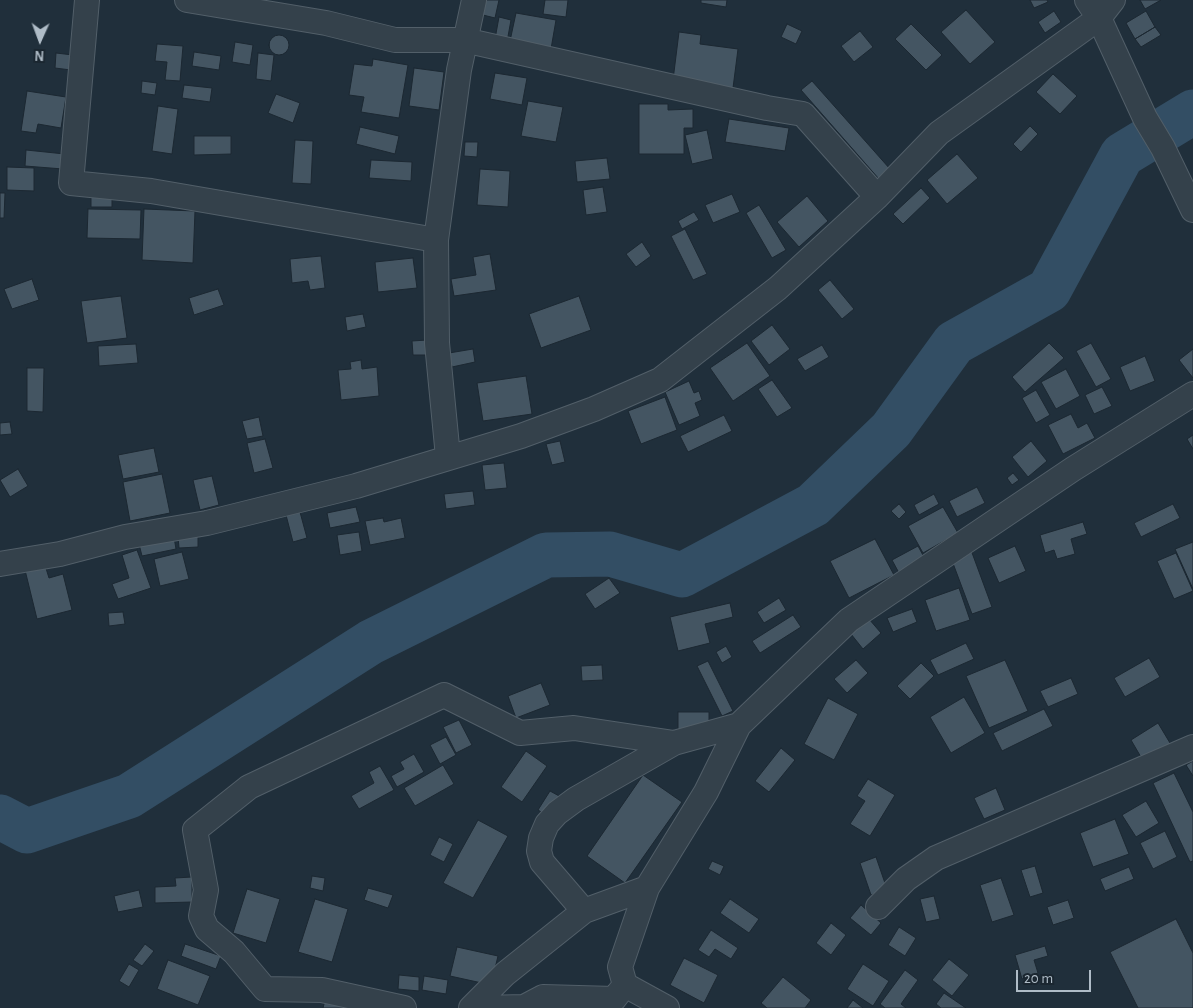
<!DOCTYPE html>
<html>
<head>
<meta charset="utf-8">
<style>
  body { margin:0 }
  #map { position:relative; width:1193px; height:1008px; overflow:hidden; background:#202f3b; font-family:"Alegreya Sans",sans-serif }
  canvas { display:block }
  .north { position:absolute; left:15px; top:15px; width:50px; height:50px; -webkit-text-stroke:4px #1a2630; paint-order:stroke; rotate:182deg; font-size:14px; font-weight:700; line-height:20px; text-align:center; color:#afbcc7 }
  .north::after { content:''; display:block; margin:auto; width:18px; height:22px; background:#afbcc7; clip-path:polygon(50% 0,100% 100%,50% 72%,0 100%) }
  .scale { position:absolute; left:1016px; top:970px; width:75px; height:22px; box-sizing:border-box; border:2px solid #afbcc7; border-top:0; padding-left:6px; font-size:15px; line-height:18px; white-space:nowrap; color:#afbcc7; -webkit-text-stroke:4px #1a2630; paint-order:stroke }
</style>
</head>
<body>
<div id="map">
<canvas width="1193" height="1008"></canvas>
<div class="north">N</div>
<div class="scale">20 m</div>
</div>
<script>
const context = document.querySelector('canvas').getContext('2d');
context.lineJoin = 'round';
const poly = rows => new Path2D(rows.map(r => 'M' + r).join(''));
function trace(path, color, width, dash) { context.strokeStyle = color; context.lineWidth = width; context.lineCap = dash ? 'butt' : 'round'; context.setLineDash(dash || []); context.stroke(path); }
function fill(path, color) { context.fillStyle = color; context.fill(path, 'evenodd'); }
trace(poly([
  [0,817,27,831,129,796,371,642,546,555,610,554,682,575,813,505,891,430,954,343,1049,290,1122,155,1193,112]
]), '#334e64', 45);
const building = poly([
  [486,0,499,0,495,18,483,15,486,0],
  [545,0,568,0,566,17,543,14,545,0],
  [701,0,727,0,726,7,701,3,701,0],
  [1030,0,1047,0,1048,2,1034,8,1030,0],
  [1140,0,1161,0,1145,9,1140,0],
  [966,10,995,42,970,64,941,32,966,10],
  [1054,11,1061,22,1045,33,1038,22,1054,11],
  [1146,11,1155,27,1135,39,1126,23,1146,11],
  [516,13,556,20,551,49,510,41,516,13],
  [499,17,511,20,507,42,495,39,499,17],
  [787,24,802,31,796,44,781,37,787,24],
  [911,24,942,55,926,70,895,39,911,24],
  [1155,27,1161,35,1141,47,1135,39,1155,27],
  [860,31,873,47,854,62,841,46,860,31],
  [679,32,701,35,700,44,738,49,733,88,673,80,679,32],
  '269 45a10 10 0 1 1 20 0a10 10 0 1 1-20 0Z',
  [235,42,253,45,250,65,232,62,235,42],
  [157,44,183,46,180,81,165,80,167,62,155,61,157,44],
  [194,52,221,56,219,70,192,66,194,52],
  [56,53,73,55,71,70,55,68,56,53],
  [258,53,274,55,271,81,256,79,258,53],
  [373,59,408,65,399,118,361,112,364,97,349,95,354,64,372,66,373,59],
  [414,68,444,72,439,110,409,106,414,68],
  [495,73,527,78,522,105,490,99,495,73],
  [1053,74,1077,96,1060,114,1036,92,1053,74],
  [142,81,157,83,155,95,141,93,142,81],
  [812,81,890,169,879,179,801,90,812,81],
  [184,85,212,88,210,102,182,98,184,85],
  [27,91,66,97,61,128,38,124,36,133,21,131,27,91],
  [276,94,300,103,293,123,268,113,276,94],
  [528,101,563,107,556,142,521,136,528,101],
  [639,104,668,104,668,110,693,109,693,128,684,128,684,154,639,154,639,104],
  [158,106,178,109,172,154,152,151,158,106],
  [729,119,789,128,785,151,725,142,729,119],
  [1030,126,1038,134,1021,152,1013,144,1030,126],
  [360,127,399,136,395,154,356,144,360,127],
  [707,130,713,159,692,164,685,135,707,130],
  [194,136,231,136,231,154,194,155,194,136],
  [295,140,313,141,311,184,292,183,295,140],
  [465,142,478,142,477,157,464,156,465,142],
  [26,150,65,154,63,169,25,166,26,150],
  [957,154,978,178,947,204,927,180,957,154],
  [607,158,610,179,577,182,575,161,607,158],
  [371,160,412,162,411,181,369,178,371,160],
  [7,167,34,168,34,191,7,190,7,167],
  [480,169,510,171,508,207,477,205,480,169],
  [603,187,607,212,586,215,583,190,603,187],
  [921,188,930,198,903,224,893,214,921,188],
  [0,193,5,193,4,218,0,218,0,193],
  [732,194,740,212,713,223,705,205,732,194],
  [91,196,112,196,112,207,91,207,91,196],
  [807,196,828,221,799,247,777,222,807,196],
  [759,205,786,250,772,258,746,213,759,205],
  [88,209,141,210,140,239,87,238,88,209],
  [144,209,195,211,193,263,142,260,144,209],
  [694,212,699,220,682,229,678,221,694,212],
  [685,229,707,274,693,280,671,236,685,229],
  [642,242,651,256,636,267,626,254,642,242],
  [490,254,496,290,454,296,451,279,476,275,473,257,490,254],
  [321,256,325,288,310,290,308,281,292,283,290,259,321,256],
  [413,258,417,288,378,292,375,262,413,258],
  [32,279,39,300,12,309,4,289,32,279],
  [830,280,854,309,842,319,818,290,830,280],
  [218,289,224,305,194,315,189,298,218,289],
  [121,296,127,338,87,343,81,301,121,296],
  [579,296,591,330,541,348,529,314,579,296],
  [363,314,366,327,347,331,345,317,363,314],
  [772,325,790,349,769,365,751,341,772,325],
  [427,340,427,355,413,355,412,341,427,340],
  [747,343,770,376,733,401,710,368,747,343],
  [1049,343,1064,358,1025,392,1012,377,1049,343],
  [1091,343,1111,379,1096,387,1076,351,1091,343],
  [136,344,138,363,99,366,98,346,136,344],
  [822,345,829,357,805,371,797,359,822,345],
  [473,349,475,362,452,367,449,353,473,349],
  [1193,349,1193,378,1179,360,1193,349],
  [1145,356,1155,381,1130,391,1120,367,1145,356],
  [361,360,362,369,377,367,379,396,341,400,338,370,351,369,350,362,361,360],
  [27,368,44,368,43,412,27,411,27,368],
  [1066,369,1080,396,1056,409,1041,382,1066,369],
  [526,376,532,414,483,421,477,383,526,376],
  [772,380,792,408,777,417,758,389,772,380],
  [689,381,694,393,699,391,702,400,695,403,700,416,679,425,665,392,689,381],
  [1102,387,1112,406,1094,414,1085,395,1102,387],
  [1036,390,1050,415,1036,423,1022,398,1036,390],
  [665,397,677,430,641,444,628,411,665,397],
  [1071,414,1078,428,1087,423,1095,438,1063,454,1048,425,1071,414],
  [724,415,732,431,688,452,680,436,724,415],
  [259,417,263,436,247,439,242,421,259,417],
  [10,422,12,434,0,435,0,423,10,422],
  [1193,435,1193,449,1187,439,1193,435],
  [265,439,273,468,254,473,247,443,265,439],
  [560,441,565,462,552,465,546,444,560,441],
  [1031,441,1047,461,1028,477,1012,457,1031,441],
  [154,448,159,472,123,479,118,455,154,448],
  [504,463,507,488,485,490,482,465,504,463],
  [18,469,28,486,10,497,0,480,18,469],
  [1013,473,1019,480,1012,485,1007,478,1013,473],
  [162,474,170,513,130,521,123,482,162,474],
  [212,476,219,505,200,510,193,480,212,476],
  [977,487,985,503,957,517,949,501,977,487],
  [473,491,475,505,446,509,444,494,473,491],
  [934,494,939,504,919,515,914,505,934,494],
  [899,504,906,512,899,519,891,511,899,504],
  [1173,504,1180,518,1141,537,1134,523,1173,504],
  [356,507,360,522,330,528,327,513,356,507],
  [943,507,958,533,923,553,908,526,943,507],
  [300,512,307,538,293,542,286,515,300,512],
  [383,518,384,522,401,518,405,538,370,545,365,521,383,518],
  [1083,522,1087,534,1071,539,1075,554,1057,559,1054,550,1045,553,1040,535,1083,522],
  [359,532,362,551,340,555,337,535,359,532],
  [198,536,198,547,179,548,178,537,198,536],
  [174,537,176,549,142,556,139,544,174,537],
  [875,539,894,575,849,598,830,561,875,539],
  [1193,542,1193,589,1175,549,1193,542],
  [918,546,925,559,899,573,892,560,918,546],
  [1015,546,1026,571,999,583,988,558,1015,546],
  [137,550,151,588,118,599,112,584,129,578,122,555,137,550],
  [971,550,992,607,972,614,951,558,971,550],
  [182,552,189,579,160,586,154,559,182,552],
  [1176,553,1193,591,1174,599,1157,561,1176,553],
  [45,565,49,578,63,574,72,610,37,619,25,570,45,565],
  [609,578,620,593,595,609,585,594,609,578],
  [959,588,970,620,936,631,925,600,959,588],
  [779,598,786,610,764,623,757,612,779,598],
  [730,603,733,617,705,624,710,643,678,651,670,617,730,603],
  [912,609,917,622,893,632,887,618,912,609],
  [123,612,125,624,109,626,108,613,123,612],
  [793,615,801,627,760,653,752,641,793,615],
  [869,619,881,633,863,649,851,634,869,619],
  [966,643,974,659,938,675,930,660,966,643],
  [726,646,732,657,722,663,716,652,726,646],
  [1149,658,1160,677,1125,697,1114,678,1149,658],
  [856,660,868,673,847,693,834,679,856,660],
  [1005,660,1028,711,989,728,966,676,1005,660],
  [708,661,733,711,722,716,697,666,708,661],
  [921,663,934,676,910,699,897,686,921,663],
  [602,665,603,680,582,681,581,666,602,665],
  [1071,678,1078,694,1048,707,1040,691,1071,678],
  [541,683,550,705,516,718,508,696,541,683],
  [964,697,985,733,951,753,930,717,964,697],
  [828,698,858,714,834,760,804,744,828,698],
  [1044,709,1053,726,1002,751,993,733,1044,709],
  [678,712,709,712,709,731,678,731,678,712],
  [459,720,472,745,456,753,443,727,459,720],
  [1158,723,1173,748,1145,764,1131,740,1158,723],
  [446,737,456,755,440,764,430,745,446,737],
  [781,748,795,760,769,792,755,781,781,748],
  [526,751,547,766,522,802,501,787,526,751],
  [414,754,424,772,397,787,391,776,404,769,400,762,414,754],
  [1193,761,1193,776,1186,765,1193,761],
  [443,765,454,784,415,806,404,788,443,765],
  [380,766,394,790,359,809,351,796,374,783,369,772,380,766],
  [1174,773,1193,812,1193,861,1190,862,1153,783,1174,773],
  [643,775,682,802,625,883,587,856,643,775],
  [868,779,895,795,870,836,850,824,865,801,857,796,868,779],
  [996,788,1005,810,984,819,974,798,996,788],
  [550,791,561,797,549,817,538,810,550,791],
  [1146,801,1159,823,1136,837,1122,815,1146,801],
  [1115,819,1129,854,1093,867,1080,833,1115,819],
  [478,820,508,836,473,898,443,883,478,820],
  [1165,831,1177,857,1153,869,1140,843,1165,831],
  [439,837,453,844,444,862,430,855,439,837],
  [876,857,887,889,871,895,860,863,876,857],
  [712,861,724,866,720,875,708,869,712,861],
  [1035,866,1043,893,1030,897,1021,870,1035,866],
  [1129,867,1134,879,1105,891,1100,879,1129,867],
  [312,876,325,878,323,891,310,888,312,876],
  [192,877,192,902,155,903,155,887,176,886,175,878,192,877],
  [1001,878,1014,915,992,922,980,885,1001,878],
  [368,888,393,895,388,908,364,900,368,888],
  [247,889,280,899,266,943,233,933,247,889],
  [139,890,143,907,118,912,114,896,139,890],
  [934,896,940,919,926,922,920,899,934,896],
  [315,899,348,909,332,962,298,952,315,899],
  [730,899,759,919,749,933,720,913,730,899],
  [1068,900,1074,918,1053,925,1047,907,1068,900],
  [861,905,881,923,871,935,850,918,861,905],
  [1176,919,1193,953,1193,1008,1138,1008,1110,952,1176,919],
  [831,923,846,935,831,955,816,943,831,923],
  [899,927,916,938,905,956,888,945,899,927],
  [711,930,738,948,731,959,715,949,709,957,698,950,711,930],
  [145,944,154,951,142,966,133,960,145,944],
  [185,944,221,956,216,969,181,956,185,944],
  [1045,946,1048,956,1034,960,1038,973,1022,979,1015,955,1045,946],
  [457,947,498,956,491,985,450,976,457,947],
  [684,958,718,975,704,1003,670,985,684,958],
  [949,959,969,975,952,996,932,980,949,959],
  [168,960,210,976,198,1005,157,989,168,960],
  [129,964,139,970,129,987,119,981,129,964],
  [863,964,889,981,873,1006,847,989,863,964],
  [905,970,918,980,901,1004,906,1008,885,1008,880,1004,905,970],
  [399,975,419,977,419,991,398,989,399,975],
  [424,976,448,980,446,994,422,990,424,976],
  [783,977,811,1000,805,1008,767,1008,761,1003,783,977],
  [944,993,966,1008,941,1008,936,1004,944,993],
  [325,1000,351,1008,323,1008,325,1000],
  [853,1000,863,1008,847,1008,853,1000]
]);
fill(building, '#445562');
trace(building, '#1c2832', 1);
const minor = poly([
  [87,0,71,183,151,191,436,240],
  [187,0,326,23,395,40,464,40,767,108,803,114,877,197],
  [1087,0,1099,18,1145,118,1163,148,1193,210],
  [448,457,437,343,436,240,459,70,474,0],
  [0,564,60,554,125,537,207,523,356,486,521,436,594,409,660,380,778,288,877,197,939,133,1099,18,1113,0],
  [647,888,620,967,625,985,667,1008],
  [878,907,906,879,936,858,1193,747],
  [584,911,542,862,539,851,541,838,547,824,557,813,576,799,674,743,739,725],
  [404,1008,322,990,265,989,234,952,207,929,201,916,206,890,195,830,249,787,444,695,520,733,574,728,674,743],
  [471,1008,505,974,584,911,647,888,706,792,739,725,849,620,1073,469,1193,394],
  [482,1008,524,1007,543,997,614,999,625,985]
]);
trace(minor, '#525f69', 26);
trace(minor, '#34414b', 24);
</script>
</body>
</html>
